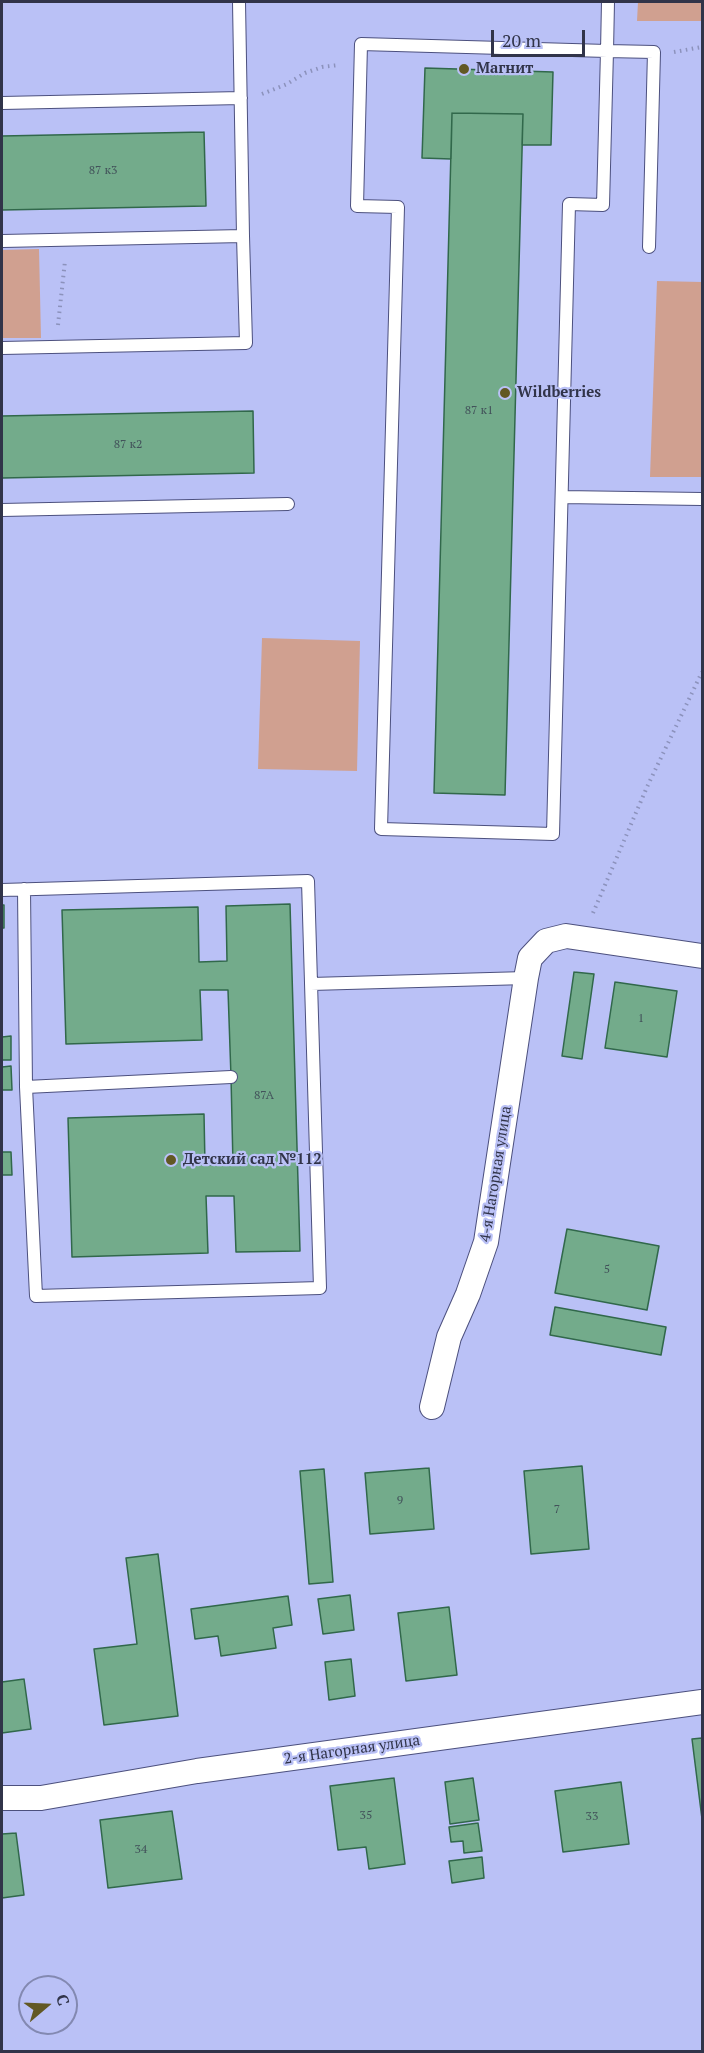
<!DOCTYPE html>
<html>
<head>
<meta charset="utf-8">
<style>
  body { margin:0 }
  #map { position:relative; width:704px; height:2053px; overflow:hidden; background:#bac1f6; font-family:"PT Serif",serif }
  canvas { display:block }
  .frame { position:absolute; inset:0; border:3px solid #313449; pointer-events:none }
  .north { position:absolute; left:18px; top:1975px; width:60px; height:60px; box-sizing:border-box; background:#bac1f6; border:2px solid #8389b1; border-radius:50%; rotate:71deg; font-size:16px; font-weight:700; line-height:24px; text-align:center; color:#313449 }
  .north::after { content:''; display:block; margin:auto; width:21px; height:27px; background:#625824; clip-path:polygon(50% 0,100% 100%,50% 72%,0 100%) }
  .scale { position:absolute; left:491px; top:30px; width:94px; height:27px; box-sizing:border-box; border:3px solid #313449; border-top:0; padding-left:8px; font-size:18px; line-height:21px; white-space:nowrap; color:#313449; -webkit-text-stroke:4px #bac1f6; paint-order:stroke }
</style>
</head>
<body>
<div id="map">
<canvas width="704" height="2053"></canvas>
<div class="frame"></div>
<div class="north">С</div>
<div class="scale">20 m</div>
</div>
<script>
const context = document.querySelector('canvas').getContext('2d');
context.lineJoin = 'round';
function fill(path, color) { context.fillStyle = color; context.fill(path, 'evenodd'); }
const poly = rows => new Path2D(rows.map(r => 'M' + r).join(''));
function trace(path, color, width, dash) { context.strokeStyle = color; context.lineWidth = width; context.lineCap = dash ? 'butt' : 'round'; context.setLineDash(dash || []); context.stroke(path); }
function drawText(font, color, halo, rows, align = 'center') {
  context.font = font + ' "PT Serif",serif'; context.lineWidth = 4.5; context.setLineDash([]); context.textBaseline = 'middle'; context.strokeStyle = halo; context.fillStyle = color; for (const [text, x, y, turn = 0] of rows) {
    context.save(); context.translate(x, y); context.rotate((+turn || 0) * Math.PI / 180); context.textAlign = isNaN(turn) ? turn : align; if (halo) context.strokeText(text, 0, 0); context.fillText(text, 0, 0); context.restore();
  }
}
fill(poly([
  [638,2,702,2,702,21,637,21],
  [39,249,41,338,2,338,2,250],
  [657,281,702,282,702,477,650,477],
  [262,638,360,641,357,771,258,769]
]), '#d0a090');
const building = poly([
  [425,68,553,72,551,145,522,145,523,114,452,113,451,159,422,158,425,68],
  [452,113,523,114,505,795,434,793,452,113],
  [204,132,206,206,2,210,2,136,204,132],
  [253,411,254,473,2,478,2,416,253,411],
  [290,904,300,1251,236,1252,234,1196,206,1196,208,1253,72,1257,68,1118,204,1114,205,1165,233,1165,231,1077,228,990,200,990,202,1040,66,1044,62,910,198,907,199,962,227,961,226,906,290,904],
  [2,905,4,905,4,928,2,928,2,905],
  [574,972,594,974,582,1059,562,1056,574,972],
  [615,982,677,991,667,1057,605,1048,615,982],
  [11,1036,11,1060,2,1060,2,1037,11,1036],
  [11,1066,12,1090,2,1090,2,1067,11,1066],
  [2,1152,11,1152,12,1175,2,1175,2,1152],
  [567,1229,659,1246,647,1310,555,1293,567,1229],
  [555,1307,666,1327,661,1355,550,1335,555,1307],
  [582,1466,589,1549,531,1554,524,1471,582,1466],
  [429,1468,434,1529,370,1534,365,1473,429,1468],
  [324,1469,333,1582,309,1584,300,1471,324,1469],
  [158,1554,178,1716,104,1725,94,1649,137,1644,126,1558,158,1554],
  [350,1595,354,1630,323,1634,318,1599,350,1595],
  [288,1596,292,1625,273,1628,276,1648,221,1656,218,1636,195,1639,191,1609,288,1596],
  [449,1607,457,1675,406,1681,398,1613,449,1607],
  [351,1659,355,1696,329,1700,325,1662,351,1659],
  [24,1679,31,1729,2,1733,2,1682,24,1679],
  [702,1738,702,1819,692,1739,702,1738],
  [394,1778,405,1864,369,1869,366,1847,338,1850,330,1786,394,1778],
  [473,1778,479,1820,450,1824,445,1782,473,1778],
  [621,1782,629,1844,563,1852,555,1791,621,1782],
  [172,1811,182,1879,108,1888,100,1820,172,1811],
  [478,1823,482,1851,464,1853,463,1841,451,1842,449,1827,478,1823],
  [16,1833,24,1895,2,1898,2,1834,16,1833],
  [482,1857,484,1878,452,1883,449,1861,482,1857]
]);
fill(building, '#73ab8b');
trace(building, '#31684b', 1.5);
const service = poly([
  [608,2,607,51,603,205,569,204,553,834,381,829,398,207,357,206,361,44,607,51,654,52,649,247],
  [2,103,241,98],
  [2,241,243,236,239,2],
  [2,348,246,343,243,236],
  [562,497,702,499],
  [2,510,288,504],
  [2,890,308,881,320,1288,36,1296,26,1087,24,889],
  [311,984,526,978],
  [26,1087,231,1077]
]);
const minor = poly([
  [432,1407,449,1337,468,1294,486,1242,526,978,530,958,546,941,566,936,702,956],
  [2,1798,41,1798,197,1771,702,1702]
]);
trace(service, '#4c507e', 14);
trace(minor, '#4c507e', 26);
trace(poly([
  [674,52,702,47],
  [262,94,287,84,305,73,322,67,339,65],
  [58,325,65,261],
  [593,913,647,787,702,672]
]), '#8c92bc', 4, [1.5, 4.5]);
trace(service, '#fff', 12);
trace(minor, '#fff', 24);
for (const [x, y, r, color] of [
  [464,69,6,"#625824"],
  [505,393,6,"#625824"],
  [171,1160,6,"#625824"]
]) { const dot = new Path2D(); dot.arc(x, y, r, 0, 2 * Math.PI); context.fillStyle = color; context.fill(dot); trace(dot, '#bac1f6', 2); }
drawText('12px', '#42525a', null, [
  ["87 к3",103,171],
  ["87 к1",479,411],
  ["87 к2",128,445],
  ["1",641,1019],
  ["87А",264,1096],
  ["5",607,1270],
  ["9",400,1501],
  ["7",557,1510],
  ["35",366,1816],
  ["33",592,1817],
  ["34",141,1850]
]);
drawText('bold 15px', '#313449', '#bac1f6', [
  ["Магнит",476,69],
  ["Wildberries",517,393],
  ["Детский сад №112",183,1160]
], 'left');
drawText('15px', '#313449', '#bac1f6', [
  ["4-я Нагорная улица",496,1174,-81],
  ["2-я Нагорная улица",352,1750,-8]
]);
</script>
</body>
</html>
